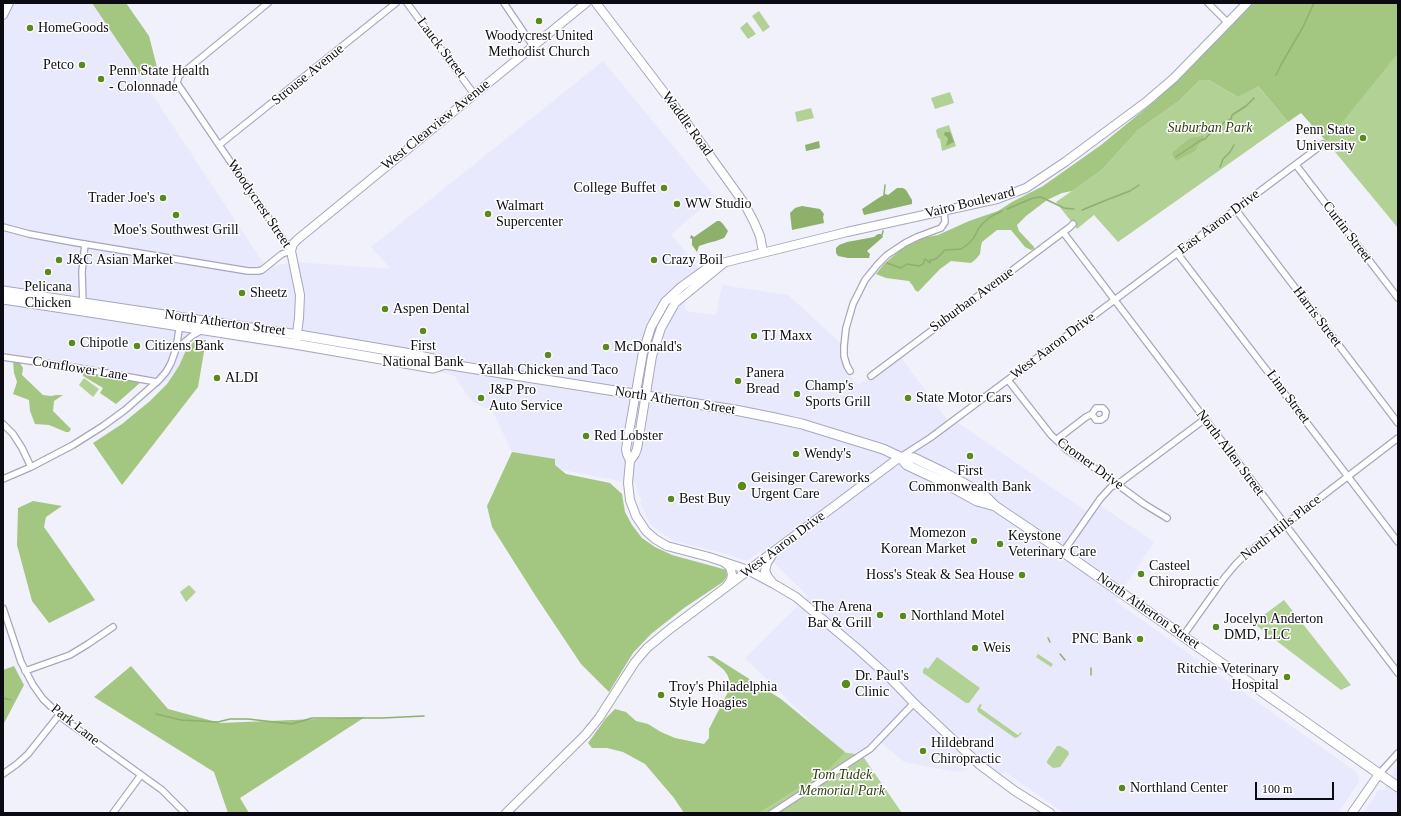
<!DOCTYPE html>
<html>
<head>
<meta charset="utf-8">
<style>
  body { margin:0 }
  #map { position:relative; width:1401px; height:816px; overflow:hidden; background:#f1f1fc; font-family:Georgia,serif }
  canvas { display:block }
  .frame { position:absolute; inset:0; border:4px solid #0c0b14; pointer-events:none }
  .scale { position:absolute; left:1255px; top:782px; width:79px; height:18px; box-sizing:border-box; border:2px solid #0c0b14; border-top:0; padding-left:5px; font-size:12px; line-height:14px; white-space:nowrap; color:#0c0b14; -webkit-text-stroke:3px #fff; paint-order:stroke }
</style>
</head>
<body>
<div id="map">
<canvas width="1401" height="816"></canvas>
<div class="frame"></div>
<div class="scale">100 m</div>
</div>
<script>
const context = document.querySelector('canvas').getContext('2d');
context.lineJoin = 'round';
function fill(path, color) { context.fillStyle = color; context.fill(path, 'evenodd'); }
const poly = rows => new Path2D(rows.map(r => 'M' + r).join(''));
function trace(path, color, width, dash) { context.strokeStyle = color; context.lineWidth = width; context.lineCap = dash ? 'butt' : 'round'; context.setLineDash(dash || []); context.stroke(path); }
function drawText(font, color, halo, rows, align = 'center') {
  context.font = font + ' Georgia,serif'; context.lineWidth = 3; context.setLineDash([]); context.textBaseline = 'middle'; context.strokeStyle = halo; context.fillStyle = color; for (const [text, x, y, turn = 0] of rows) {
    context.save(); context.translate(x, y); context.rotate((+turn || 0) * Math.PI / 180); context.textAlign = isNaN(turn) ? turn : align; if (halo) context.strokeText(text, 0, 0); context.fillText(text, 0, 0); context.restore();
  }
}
fill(poly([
  [3,3,92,3,266,267,297,262,391,269,371,247,603,61,715,197,671,234,708,280,683,301,686,302,684,307,686,310,691,312,716,315,722,285,788,295,844,346,849,375,858,385,899,355,949,422,954,420,1089,513,1097,503,1154,542,1115,601,1355,771,1359,777,1359,782,1338,813,1064,813,1005,772,997,779,972,762,965,770,956,772,904,762,879,741,862,755,845,752,822,733,745,658,808,596,773,562,760,552,747,561,723,553,674,541,666,536,654,528,649,522,640,502,642,501,638,494,636,484,516,461,493,412,471,401,454,375,207,337,167,381,52,360,3,352],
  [1398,764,1398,813,1363,813,1379,790,1384,790]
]), '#e8e9fd');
fill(poly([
  [759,11,770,27,763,32,752,16],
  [747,22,756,34,748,39,740,28],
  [1398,46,1398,228,1326,141],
  [1200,80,1209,80,1238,97,1257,85,1288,122,1118,242,1094,215,1077,229,1056,202,1102,170,1138,130,1179,101],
  [950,92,954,103,935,109,931,98],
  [811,108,814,118,797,122,795,112],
  [949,125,956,146,942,151,940,139,938,138,936,131,937,129],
  [84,378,99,389,93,397,79,385],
  [189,585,196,592,186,602,180,592],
  [1284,600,1351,685,1341,690,1253,623],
  [1038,654,1053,664,1051,667,1036,657],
  [937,657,980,688,969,703,966,703,923,673,923,670,925,667,928,669],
  [980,704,982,705,980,708,1018,735,1021,732,1022,733,1018,737,1015,738,978,712,977,709],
  [1057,746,1060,746,1068,751,1069,754,1060,767,1053,768,1047,763,1047,761],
  [836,751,862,755,902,813,734,813]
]), '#b2d195');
fill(poly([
  [92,3,126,3,149,36,158,71,141,76],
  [1244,3,1398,3,1398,53,1331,136,1326,141,1301,113,1288,122,1258,86,1238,97,1209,80,1200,80,1179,101,1138,130,1102,170,1072,191,1062,193,1047,200,1026,216,1017,225,1019,231,1034,247,1034,249,1031,250,1025,247,1011,230,997,230,982,242,981,246,980,254,976,259,971,263,951,261,940,269,918,292,915,290,913,286,909,281,886,278,876,274,884,264,905,246,922,238,938,235,969,221,998,211,1012,202,1043,186,1101,145,1156,100],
  [1203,136,1205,139,1199,144,1195,151,1176,161,1172,153,1190,138],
  [196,340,206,340,198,387,122,485,93,443,122,424,150,401,167,384,179,366,187,348],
  [13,360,20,363,23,368,22,375,43,395,51,396,57,395,63,395,54,401,53,411,71,429,69,432,66,432,49,425,35,424,30,411,29,400,13,394,17,382,14,373],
  [83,373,141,382,116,404,100,393,103,388,83,376],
  [512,452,555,459,555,465,566,474,610,483,622,494,625,512,632,525,642,538,655,547,672,555,716,567,726,570,727,576,723,582,684,608,651,634,633,653,609,692,581,664,535,595,492,527,487,506],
  [33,501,62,506,46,517,44,527,95,600,49,623,32,601,17,545,18,508],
  [707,656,713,656,781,699,845,752,829,769,758,813,684,813,674,798,645,764,623,752,607,748,592,748,588,743,606,718,615,709,626,712,636,721,648,724,661,732,675,738,704,744,709,738,709,729,729,690,730,684,728,676,724,670],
  [14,666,24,685,3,725,3,670],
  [131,666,168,709,220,723,365,717,240,798,249,813,228,813,214,772,94,697]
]), '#a3c681');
fill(poly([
  [945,132,950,132,954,142,946,146,948,139,947,137,944,135],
  [819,141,820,148,806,151,805,145],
  [897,188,903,188,906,190,912,200,912,204,864,215,862,209,880,197,886,194,888,195],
  [802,206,820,209,824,214,823,217,824,223,792,230,790,213,795,208],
  [717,221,720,221,723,224,728,231,726,235,724,238,716,241,708,243,699,246,697,252,692,245,692,239,690,238,691,235,694,237],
  [878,234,881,234,883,237,867,251,870,254,869,258,848,258,838,256,836,253,836,248,839,245,847,242,874,237]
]), '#8db06b');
trace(poly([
  [1276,75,1282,63,1303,27,1314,3],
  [1176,157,1201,140,1205,139,1214,129,1220,129,1223,123,1231,119,1232,115,1246,106,1254,98],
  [1220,167,1223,159,1230,152,1234,145],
  [884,195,885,185],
  [1007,209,1033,198,1041,197,1064,208,1074,209],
  [1082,210,1109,199,1130,191,1139,185],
  [882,235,883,231],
  [887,263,901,268,907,264,919,266,923,264,925,259,930,263,930,260,933,260,937,258,945,250,961,249,968,244,973,239,979,228,983,223,990,217,1002,211],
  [1048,638,1050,642],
  [1060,654,1065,660],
  [1091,668,1091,675],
  [3,698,11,700],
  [156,714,181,720,218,722,230,719,248,719,292,724,312,718,382,718,424,716]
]), '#8db06b', 1.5);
const street = poly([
  [407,3,474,94],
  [504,3,533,46],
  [1208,3,1228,23],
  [219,145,396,3],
  [1296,165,1398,298],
  [1236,210,1398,423],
  [3,227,29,234,72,242,248,271,258,271,262,270,282,254,291,251,177,83,179,76,268,3],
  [1063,232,1398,673],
  [1177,253,1398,542],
  [83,304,82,272,85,244],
  [176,349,193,335,202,330],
  [3,357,78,368,157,382],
  [850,371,847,366,844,356,844,346,846,328,853,304,865,280,878,264,887,255,905,243,917,237,941,228,945,222,944,210],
  [871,376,1070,227,1073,224],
  [1008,380,1051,435,1067,450,1099,471,1144,504,1167,518],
  [3,424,13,434,22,448,31,467],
  [1056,440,1086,417,1092,414,1096,408,1103,408,1106,412,1105,417,1101,420,1096,420,1092,414],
  [902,456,930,438,1323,144],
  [3,479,31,467,73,445,103,426,125,410,159,380,166,372,171,363,176,349,180,323],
  [1063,552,1100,499,1111,487,1122,481,1205,419],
  [3,608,21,662,33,685,43,699,65,720,162,790,185,813],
  [1183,636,1225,577,1236,564,1244,556,1398,438],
  [25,671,70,655,88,644,113,627],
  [3,774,17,764,28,754,59,715],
  [1379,774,1398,753],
  [113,813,141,775],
  [772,813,870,749,914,703]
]);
const secondary = poly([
  [596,3,673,104,744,203,754,222,760,236,763,252],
  [3,15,9,3],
  [296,341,299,318,300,295,291,251,293,244,298,239,586,3],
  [630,461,635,454,637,449,652,356,661,328,675,303,724,263],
  [772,555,767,563,765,571,768,577,772,582],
  [725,563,730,567,732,574,731,580,727,586],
  [506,813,586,734,599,718,635,662,647,648,670,629,900,457],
  [1050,813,1015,791,980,765,914,703,891,679,858,649,796,597,774,584,748,570,709,557,667,546,655,539,646,531,636,516,630,500,628,483,630,461,627,454,626,449,643,352,651,327,665,302,681,287,710,266,847,232,997,199,1026,188,1065,162,1146,102,1174,78,1247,3],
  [1352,813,1379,774]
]);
const primary = poly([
  [3,291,305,336,405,353,433,359,445,364,735,410,775,418,802,424,883,449,900,457,907,465,939,480,977,501,995,506],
  [3,299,83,311,295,344,433,368,445,364],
  [900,457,914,458,943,472,983,494,995,506,1056,547,1398,787]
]);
trace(street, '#a6a6bf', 8);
trace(secondary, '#a6a6bf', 10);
trace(primary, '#a6a6bf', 11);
trace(street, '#fff', 5.5);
trace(secondary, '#fff', 8);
trace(primary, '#fff', 9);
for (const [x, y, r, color] of [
  [539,21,4,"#5b8a1c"],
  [30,28,4,"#5b8a1c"],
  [82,65,4,"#5b8a1c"],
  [101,79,4,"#5b8a1c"],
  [1363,138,4,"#5b8a1c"],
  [664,188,4,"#5b8a1c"],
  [163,198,4,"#5b8a1c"],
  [677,204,4,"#5b8a1c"],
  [488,214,4,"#5b8a1c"],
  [176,215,4,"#5b8a1c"],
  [59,260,4,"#5b8a1c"],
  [654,260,4,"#5b8a1c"],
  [48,272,4,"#5b8a1c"],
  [242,293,4,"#5b8a1c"],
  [385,309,4,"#5b8a1c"],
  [423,331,4,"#5b8a1c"],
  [754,336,4,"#5b8a1c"],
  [72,343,4,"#5b8a1c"],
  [137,346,4,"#5b8a1c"],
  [606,347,4,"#5b8a1c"],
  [548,355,4,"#5b8a1c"],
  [217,378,4,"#5b8a1c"],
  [738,381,4,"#5b8a1c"],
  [797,394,4,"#5b8a1c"],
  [481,398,4,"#5b8a1c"],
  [908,398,4,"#5b8a1c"],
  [586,436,4,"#5b8a1c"],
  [796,454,4,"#5b8a1c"],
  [970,456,4,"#5b8a1c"],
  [742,486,5,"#5b8a1c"],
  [671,499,4,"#5b8a1c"],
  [974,541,4,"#5b8a1c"],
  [1000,544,4,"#5b8a1c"],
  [1141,574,4,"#5b8a1c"],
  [1022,575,4,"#5b8a1c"],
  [880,615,4,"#5b8a1c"],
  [903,616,4,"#5b8a1c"],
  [1216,627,4,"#5b8a1c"],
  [1140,639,4,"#5b8a1c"],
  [975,648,4,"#5b8a1c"],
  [1287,677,4,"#5b8a1c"],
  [846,684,5,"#5b8a1c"],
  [661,695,4,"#5b8a1c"],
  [923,751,4,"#5b8a1c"],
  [1122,788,4,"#5b8a1c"]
]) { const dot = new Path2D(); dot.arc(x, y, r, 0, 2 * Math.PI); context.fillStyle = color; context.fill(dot); trace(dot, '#fff', 1.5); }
drawText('14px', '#0c0b14', '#fff', [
  ["HomeGoods",38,28],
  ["Woodycrest United",539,36,"center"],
  ["Methodist Church",539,52,"center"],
  ["Petco",74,65,"right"],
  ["Penn State Health",109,71],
  ["- Colonnade",109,87],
  ["Penn State",1355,130,"right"],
  ["University",1355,146,"right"],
  ["College Buffet",656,188,"right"],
  ["Trader Joe's",155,198,"right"],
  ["WW Studio",685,204],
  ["Walmart",496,206],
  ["Supercenter",496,222],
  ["Moe's Southwest Grill",176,230,"center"],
  ["J&C Asian Market",67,260],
  ["Crazy Boil",662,260],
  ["Pelicana",48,287,"center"],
  ["Chicken",48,303,"center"],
  ["Sheetz",250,293],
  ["Aspen Dental",393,309],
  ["TJ Maxx",762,336],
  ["Chipotle",80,343],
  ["Citizens Bank",145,346],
  ["First",423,346,"center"],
  ["National Bank",423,362,"center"],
  ["McDonald's",614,347],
  ["Yallah Chicken and Taco",548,370,"center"],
  ["Panera",746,373],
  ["Bread",746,389],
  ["ALDI",225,378],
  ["Champ's",805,386],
  ["Sports Grill",805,402],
  ["J&P Pro",489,390],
  ["Auto Service",489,406],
  ["State Motor Cars",916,398],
  ["Red Lobster",594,436],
  ["Wendy's",804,454],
  ["First",970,471,"center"],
  ["Commonwealth Bank",970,487,"center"],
  ["Geisinger Careworks",751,478],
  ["Urgent Care",751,494],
  ["Best Buy",679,499],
  ["Momezon",966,533,"right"],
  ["Korean Market",966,549,"right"],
  ["Keystone",1008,536],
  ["Veterinary Care",1008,552],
  ["Casteel",1149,566],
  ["Chiropractic",1149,582],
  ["Hoss's Steak & Sea House",1014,575,"right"],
  ["The Arena",872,607,"right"],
  ["Bar & Grill",872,623,"right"],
  ["Northland Motel",911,616],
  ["Jocelyn Anderton",1224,619],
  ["DMD, LLC",1224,635],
  ["PNC Bank",1132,639,"right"],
  ["Weis",983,648],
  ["Ritchie Veterinary",1279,669,"right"],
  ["Hospital",1279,685,"right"],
  ["Dr. Paul's",855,676],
  ["Clinic",855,692],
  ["Troy's Philadelphia",669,687],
  ["Style Hoagies",669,703],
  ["Hildebrand",931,743],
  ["Chiropractic",931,759],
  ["Northland Center",1130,788]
], 'left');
drawText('14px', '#0c0b14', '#fff', [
  ["Lauck Street",441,48,53],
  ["Strouse Avenue",308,75,-39],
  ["Waddle Road",687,124,54],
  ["West Clearview Avenue",436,125,-39],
  ["Vairo Boulevard",970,203,-14],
  ["Woodycrest Street",259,204,56],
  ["East Aaron Drive",1219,222,-37],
  ["Curtin Street",1347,232,53],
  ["Suburban Avenue",972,300,-36],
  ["Harris Street",1317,317,53],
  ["North Atherton Street",225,323,8],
  ["West Aaron Drive",1053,346,-37],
  ["Cornflower Lane",80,369,9],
  ["Linn Street",1288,397,53],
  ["North Atherton Street",675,401,9],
  ["North Allen Street",1230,453,53],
  ["Cromer Drive",1090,464,36],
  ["North Hills Place",1281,528,-38],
  ["West Aaron Drive",783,545,-37],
  ["North Atherton Street",1148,611,35],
  ["Park Lane",75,725,38]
]);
drawText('italic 14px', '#2c4211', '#fff', [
  ["Suburban Park",1210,128],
  ["Tom Tudek",842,775],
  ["Memorial Park",842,791]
]);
</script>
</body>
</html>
